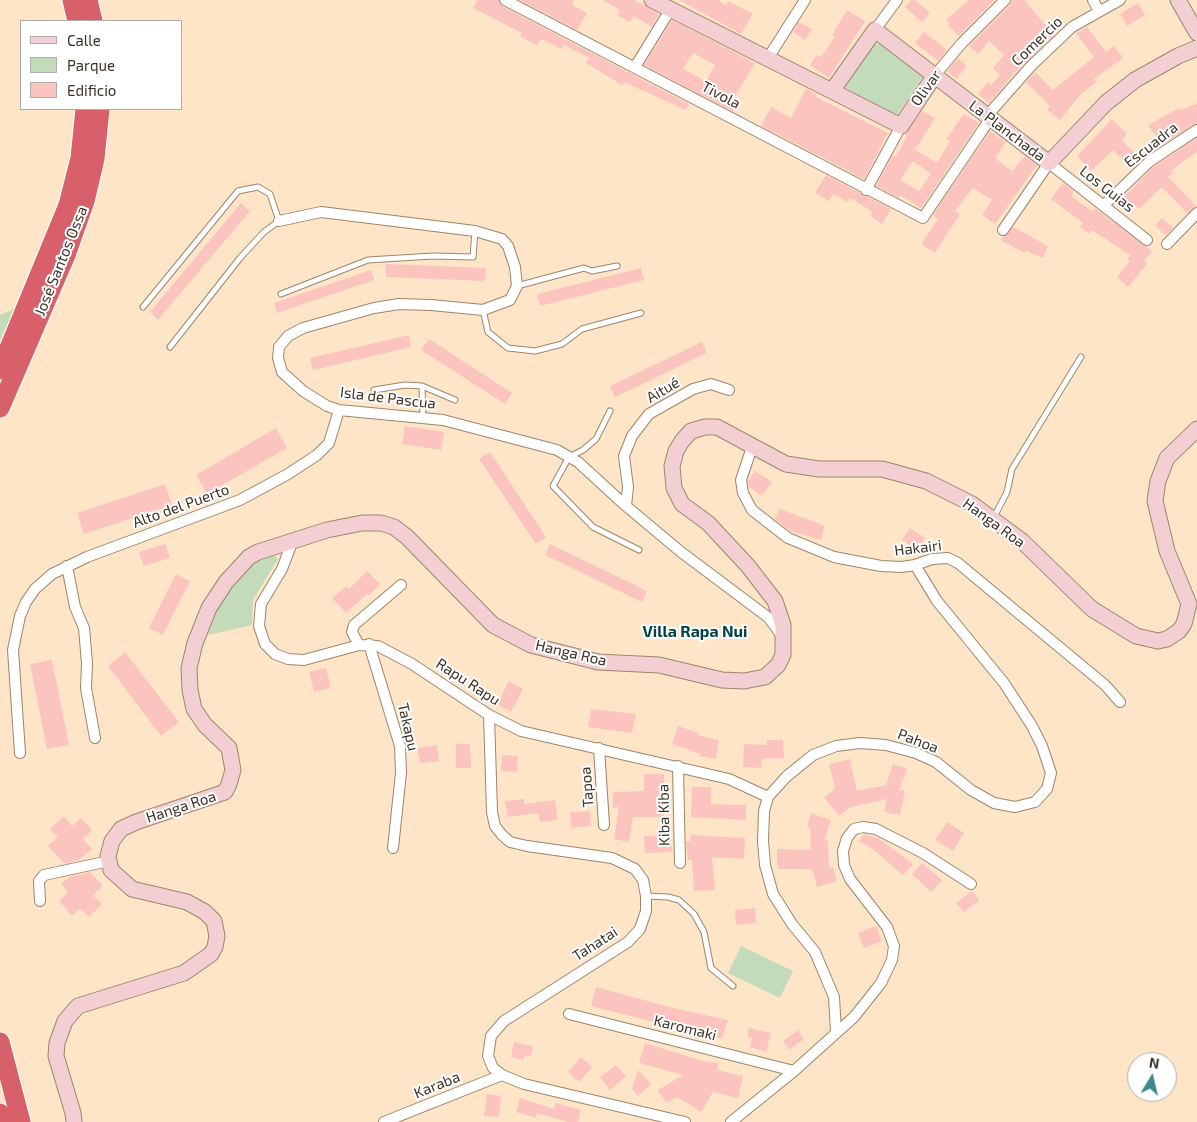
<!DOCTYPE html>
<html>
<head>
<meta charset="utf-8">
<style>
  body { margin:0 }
  #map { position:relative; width:1197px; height:1122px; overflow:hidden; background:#ffe5c8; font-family:"Exo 2",sans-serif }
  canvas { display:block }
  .legend { position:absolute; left:20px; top:20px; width:162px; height:90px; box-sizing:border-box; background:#fff; border:1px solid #b1ada8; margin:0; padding:6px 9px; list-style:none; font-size:15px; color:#3c3226 }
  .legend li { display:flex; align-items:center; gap:10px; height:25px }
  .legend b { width:25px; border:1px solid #b1ada8 }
  .north { position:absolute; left:1127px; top:1052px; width:50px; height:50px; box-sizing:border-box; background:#fff; border:1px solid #b1ada8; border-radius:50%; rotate:9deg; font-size:14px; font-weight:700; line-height:20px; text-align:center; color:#3c3226 }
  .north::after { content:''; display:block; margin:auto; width:18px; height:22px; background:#40888b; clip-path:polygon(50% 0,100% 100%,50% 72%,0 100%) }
</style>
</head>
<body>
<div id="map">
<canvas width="1197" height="1122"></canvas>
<ul class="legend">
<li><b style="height:6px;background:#f3cfd3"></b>Calle</li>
<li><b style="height:14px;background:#c4dbba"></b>Parque</li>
<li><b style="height:14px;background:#fbc4be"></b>Edificio</li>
</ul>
<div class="north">N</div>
</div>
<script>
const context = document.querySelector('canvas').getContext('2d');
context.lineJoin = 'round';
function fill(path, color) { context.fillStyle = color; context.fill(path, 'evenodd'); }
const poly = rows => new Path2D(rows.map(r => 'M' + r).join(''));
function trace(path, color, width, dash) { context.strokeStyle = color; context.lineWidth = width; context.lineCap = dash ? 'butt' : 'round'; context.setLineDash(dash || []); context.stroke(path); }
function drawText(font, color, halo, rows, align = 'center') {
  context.font = font + ' "Exo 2",sans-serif'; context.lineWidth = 4; context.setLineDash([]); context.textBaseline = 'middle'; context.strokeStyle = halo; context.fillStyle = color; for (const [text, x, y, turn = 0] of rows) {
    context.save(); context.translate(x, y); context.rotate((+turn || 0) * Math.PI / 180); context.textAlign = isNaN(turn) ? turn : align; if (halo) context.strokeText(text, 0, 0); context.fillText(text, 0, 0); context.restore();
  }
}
fill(poly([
  [884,43,925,74,895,118,844,87,873,45],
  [14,309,0,341,0,315],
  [274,554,278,559,253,600,252,625,208,635,215,615,229,589,255,563],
  [741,946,793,971,780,998,728,973]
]), '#c4dbba');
fill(poly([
  [478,0,498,0,502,6,689,104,686,110,624,82,622,85,586,63,589,58,564,45,562,49,541,39,537,46,520,36,522,33,473,8],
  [520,0,574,0,572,5,587,13,577,30],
  [603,0,634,0,659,14,652,27,634,16,630,22,617,15,620,10],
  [679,0,718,0,726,5,728,1,753,14,741,34],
  [911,0,915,0,930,13,922,22,905,7],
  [969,0,995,0,959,36,948,26,950,24,946,20],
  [1012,0,1024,0,1054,35,1016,71,989,103,978,94,988,82,991,85,1000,75,993,68,1004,55,989,41,978,54,969,46,1010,5],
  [1138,3,1145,15,1127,26,1120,14],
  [847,10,865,21,829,78,810,65,817,55,821,57,835,37,832,35],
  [672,20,755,63,733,100,738,103,734,112,644,65],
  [693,53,715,65,706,81,683,69],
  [799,22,812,29,805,40,793,32],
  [1087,27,1106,52,1114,46,1123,58,1094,79,1096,82,1080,95,1060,120,1047,110,1050,106,1026,82,1035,72,1053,90,1094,57,1076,33],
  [924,32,947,50,938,61,915,43],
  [958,58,967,66,956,79,947,71],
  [806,89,817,95,816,97,888,133,864,179,761,126,771,107,791,118],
  [1197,103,1197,123,1162,145,1148,125,1179,108,1181,110],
  [922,111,935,118,915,150,937,163,950,141,946,139,964,114,979,123,921,208,900,195,899,198,876,186,893,155,896,157,907,136,905,134],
  [913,161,931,174,919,191,900,180],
  [1112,119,1127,134,1122,140,1141,160,1132,169,1113,150,1091,171,1077,156],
  [990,131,1006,142,995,158,1012,171,1025,156,1037,165,995,224,982,215,992,200,973,188,955,211,960,214,935,253,921,244,938,219,933,215],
  [1197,138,1197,152,1171,170,1174,172,1168,177,1196,206,1187,213,1162,187,1139,209,1135,205,1130,210,1120,201,1154,166],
  [826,175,891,209,882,224,870,216,873,212,850,198,848,202,833,194,829,201,815,193],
  [1063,183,1074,191,1071,196,1092,211,1095,208,1152,251,1144,261,1147,264,1128,287,1117,277,1130,261,1127,259,1130,255,1092,230,1089,234,1080,227,1083,223,1051,199],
  [241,203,250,211,158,320,150,312],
  [1162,218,1173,228,1166,235,1155,226],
  [1013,227,1048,246,1043,258,1026,251,1025,253,1000,240],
  [386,264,486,268,485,281,386,277],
  [641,268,644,280,540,306,537,294],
  [371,270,374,280,277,313,274,303],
  [409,335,411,347,313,370,310,358],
  [429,339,512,393,505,404,421,350],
  [702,342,707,353,615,397,610,386],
  [405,426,444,432,441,450,402,444],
  [276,428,287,448,207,494,196,475],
  [490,452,546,537,536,544,479,459],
  [755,471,772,482,762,496,749,487,748,481],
  [165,484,172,505,84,534,77,513],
  [780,509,825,526,821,540,790,531,775,519],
  [910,528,925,538,918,550,902,540],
  [165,544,170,558,144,566,139,552],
  [550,544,647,591,642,602,545,555],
  [367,571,380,584,369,596,367,594,346,613,332,598,346,586,349,589],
  [176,574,190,581,163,635,149,628],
  [125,652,179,722,161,736,108,666],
  [52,660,69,745,47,749,30,664],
  [326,668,331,688,314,692,309,672],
  [509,681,523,689,511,712,497,704],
  [591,709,636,714,632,733,588,727],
  [678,726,699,733,698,735,719,740,716,759,700,756,701,754,672,744],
  [767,740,783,740,784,758,762,759,761,768,743,767,744,744,767,745],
  [456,744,470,744,471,768,456,768],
  [437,745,439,761,420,763,417,748],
  [502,755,518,756,517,772,501,771],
  [850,759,857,791,886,785,893,764,907,769,899,790,905,791,900,815,884,812,887,799,851,807,839,816,824,797,835,789,829,764],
  [644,774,664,774,664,817,633,817,629,842,614,839,619,807,613,808,613,792,644,791],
  [692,787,711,787,711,804,746,805,746,820,691,817],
  [524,799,524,804,555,800,558,820,540,822,538,813,508,817,505,801],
  [590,811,591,826,571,828,570,812],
  [811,813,831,820,824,841,828,840,829,868,833,867,837,881,817,887,812,869,779,869,777,865,777,849,811,850,810,828,807,827],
  [64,816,72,826,81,818,92,830,83,839,92,849,79,860,65,864,48,846,58,837,50,829],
  [947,822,964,833,953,851,935,840],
  [864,834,878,838,913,864,903,875,875,851,859,841],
  [670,835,673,852,645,853,644,836],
  [691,835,745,838,744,859,712,857,715,890,694,891,692,860,688,860,687,851,686,841,690,841],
  [922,863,942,880,931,892,912,874],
  [90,872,103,886,93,895,102,904,89,917,80,908,72,916,59,901,68,892,61,884,69,877],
  [972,891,979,900,964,912,956,903],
  [755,908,756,923,736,925,735,910],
  [876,926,882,941,864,948,858,933],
  [596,987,677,1009,728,1020,722,1039,591,1006],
  [749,1028,771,1033,766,1052,750,1047,752,1038,747,1037],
  [798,1030,804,1039,789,1050,783,1041],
  [514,1042,533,1047,531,1057,525,1055,524,1060,511,1057],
  [645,1043,702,1061,719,1063,717,1070,743,1076,738,1098,713,1092,701,1112,677,1097,666,1103,658,1090,683,1075,639,1063],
  [581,1057,592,1067,579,1082,568,1072],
  [616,1065,626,1077,610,1090,600,1077],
  [638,1070,651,1084,638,1096,632,1089],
  [487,1094,501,1096,499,1117,484,1116],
  [520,1098,554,1109,556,1103,581,1110,578,1122,568,1122,537,1113,536,1118,516,1112]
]), '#fbc4be');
const lane = poly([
  [517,286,584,268,592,271,617,266],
  [281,294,368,260,433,256,473,257,475,231],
  [143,307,238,191,258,187,270,194,279,221,264,232,240,258,170,347],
  [483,310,488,332,508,348,535,351,562,344,582,329,641,313],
  [422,386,423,419],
  [374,390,405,385,422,386,455,400],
  [610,411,596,439,583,450,569,457,553,486,593,527,639,550],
  [993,519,1007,492,1012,469,1081,357],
  [646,896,668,897,679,900,694,914,704,932,711,968,733,986]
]);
const street = poly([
  [505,0,923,218,990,119],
  [1093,0,1099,11],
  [875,30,897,0],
  [768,58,805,0],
  [635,67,670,10],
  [935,75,962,43,1005,0],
  [986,117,1031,66,1072,27,1120,0],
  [866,190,901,126],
  [1104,205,1150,161,1197,130],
  [279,221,321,212,475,231,502,239,508,246,515,267,517,286,510,300,483,310,431,305,399,304,374,308,303,328,288,336,279,347,278,358,282,372,303,391,327,406,339,410,443,420,557,450,578,462,626,506,681,552,769,618,782,636],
  [1003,230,1049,163,1147,240],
  [1167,244,1197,213],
  [753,444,741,480,743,493,752,510,788,538,834,557,881,566,902,567,915,565,932,559,948,558,958,563,1105,685,1120,702],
  [626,506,628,487,624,456,632,436,649,414,693,389,711,384,729,390],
  [293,540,282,569,261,604,259,626,265,644,275,654,288,659,304,660,359,645,378,646,412,664,489,715,521,731,729,779,768,797],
  [67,566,75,607,84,628,87,663,86,688,95,738],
  [369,644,400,746,401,773,393,848],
  [359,645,352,632,354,625,401,585],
  [489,715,492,812,495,826,502,835,510,842,527,846,612,858,635,869,643,880,646,896,646,911,640,929,628,942,504,1021,491,1036,488,1056,493,1068,502,1075,524,1084,685,1122],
  [599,748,604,825],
  [20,753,13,650,20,616,26,602,35,589,52,574,87,557,240,500,288,474,317,455,329,443,339,410],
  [678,766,680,863],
  [40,901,39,881,44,875,109,861],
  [569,1014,794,1071],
  [836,1032,834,997,815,952,792,924,773,894,765,865,763,841,764,811,768,797,786,777,813,755,836,746,860,743,886,745,916,753,936,762,971,790,994,803,1015,807,1035,802,1047,789,1051,773,1042,746,1032,726,1004,683,937,601,915,565],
  [384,1122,502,1075],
  [731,1122,794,1071,854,1017,881,983,892,960,894,946,887,927,850,879,844,865,843,851,847,838,854,829,863,827,876,829,923,853,971,884]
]);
const secondary = poly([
  [652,0,901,126,935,75],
  [1178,0,1197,33],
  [832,91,875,30,1049,163,1106,103,1135,80,1178,56,1197,48],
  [74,1122,73,1113,56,1056,57,1043,65,1021,78,1006,184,973,211,954,215,947,217,936,214,921,205,912,187,902,132,889,111,870,108,856,112,841,121,829,136,822,225,792,229,784,233,770,229,748,205,725,194,709,190,690,189,668,195,643,209,608,226,582,249,557,258,552,327,530,362,523,381,523,394,527,407,537,493,625,531,645,598,662,659,665,722,680,744,681,765,677,778,665,783,655,783,625,775,601,748,566,708,523,682,504,674,488,672,466,676,451,682,441,691,431,705,427,717,427,786,464,819,469,882,469,926,481,972,504,1022,541,1092,609,1136,636,1158,641,1167,639,1179,631,1184,624,1189,604,1167,551,1155,501,1158,481,1167,458,1197,429]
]);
const highway = poly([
  [72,0,77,21],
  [88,0,93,21],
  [0,370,68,205,80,158,85,109],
  [0,408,66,255,85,201,95,159,100,109],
  [0,1042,21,1122],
  [0,1113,2,1122]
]);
trace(lane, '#9d856b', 7);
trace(street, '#9d856b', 12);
trace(secondary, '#9d856b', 17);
trace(highway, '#fff', 21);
trace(lane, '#fff', 5);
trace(street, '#fff', 10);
trace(secondary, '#f3cfd3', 15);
trace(highway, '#d8606b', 19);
drawText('15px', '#3c3226', '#fff', [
  ["Comercio",1037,41,-44],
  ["Olivar",926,88,-54],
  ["Tivola",721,95,28],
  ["La Planchada",1007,131,37],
  ["Escuadra",1151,145,-38],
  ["Los Guias",1107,189,38],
  ["José Santos Ossa",61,261,-68],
  ["Aitué",663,390,-30],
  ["Isla de Pascua",388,398,7],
  ["Alto del Puerto",181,506,-20],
  ["Hanga Roa",994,523,36],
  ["Hakairi",918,548,-7],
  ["Hanga Roa",571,653,13],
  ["Rapu Rapu",468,682,33],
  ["Takapu",408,727,77],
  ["Pahoa",918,741,21],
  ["Tapoa",587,787,-94],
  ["Hanga Roa",181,807,-18],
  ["Kiba Kiba",664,815,-91],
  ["Tahatai",595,944,-33],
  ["Karomaki",685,1028,14],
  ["Karaba",437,1085,-22]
]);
drawText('bold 16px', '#004345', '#fff', [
  ["Villa Rapa Nui",695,632]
]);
</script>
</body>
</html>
